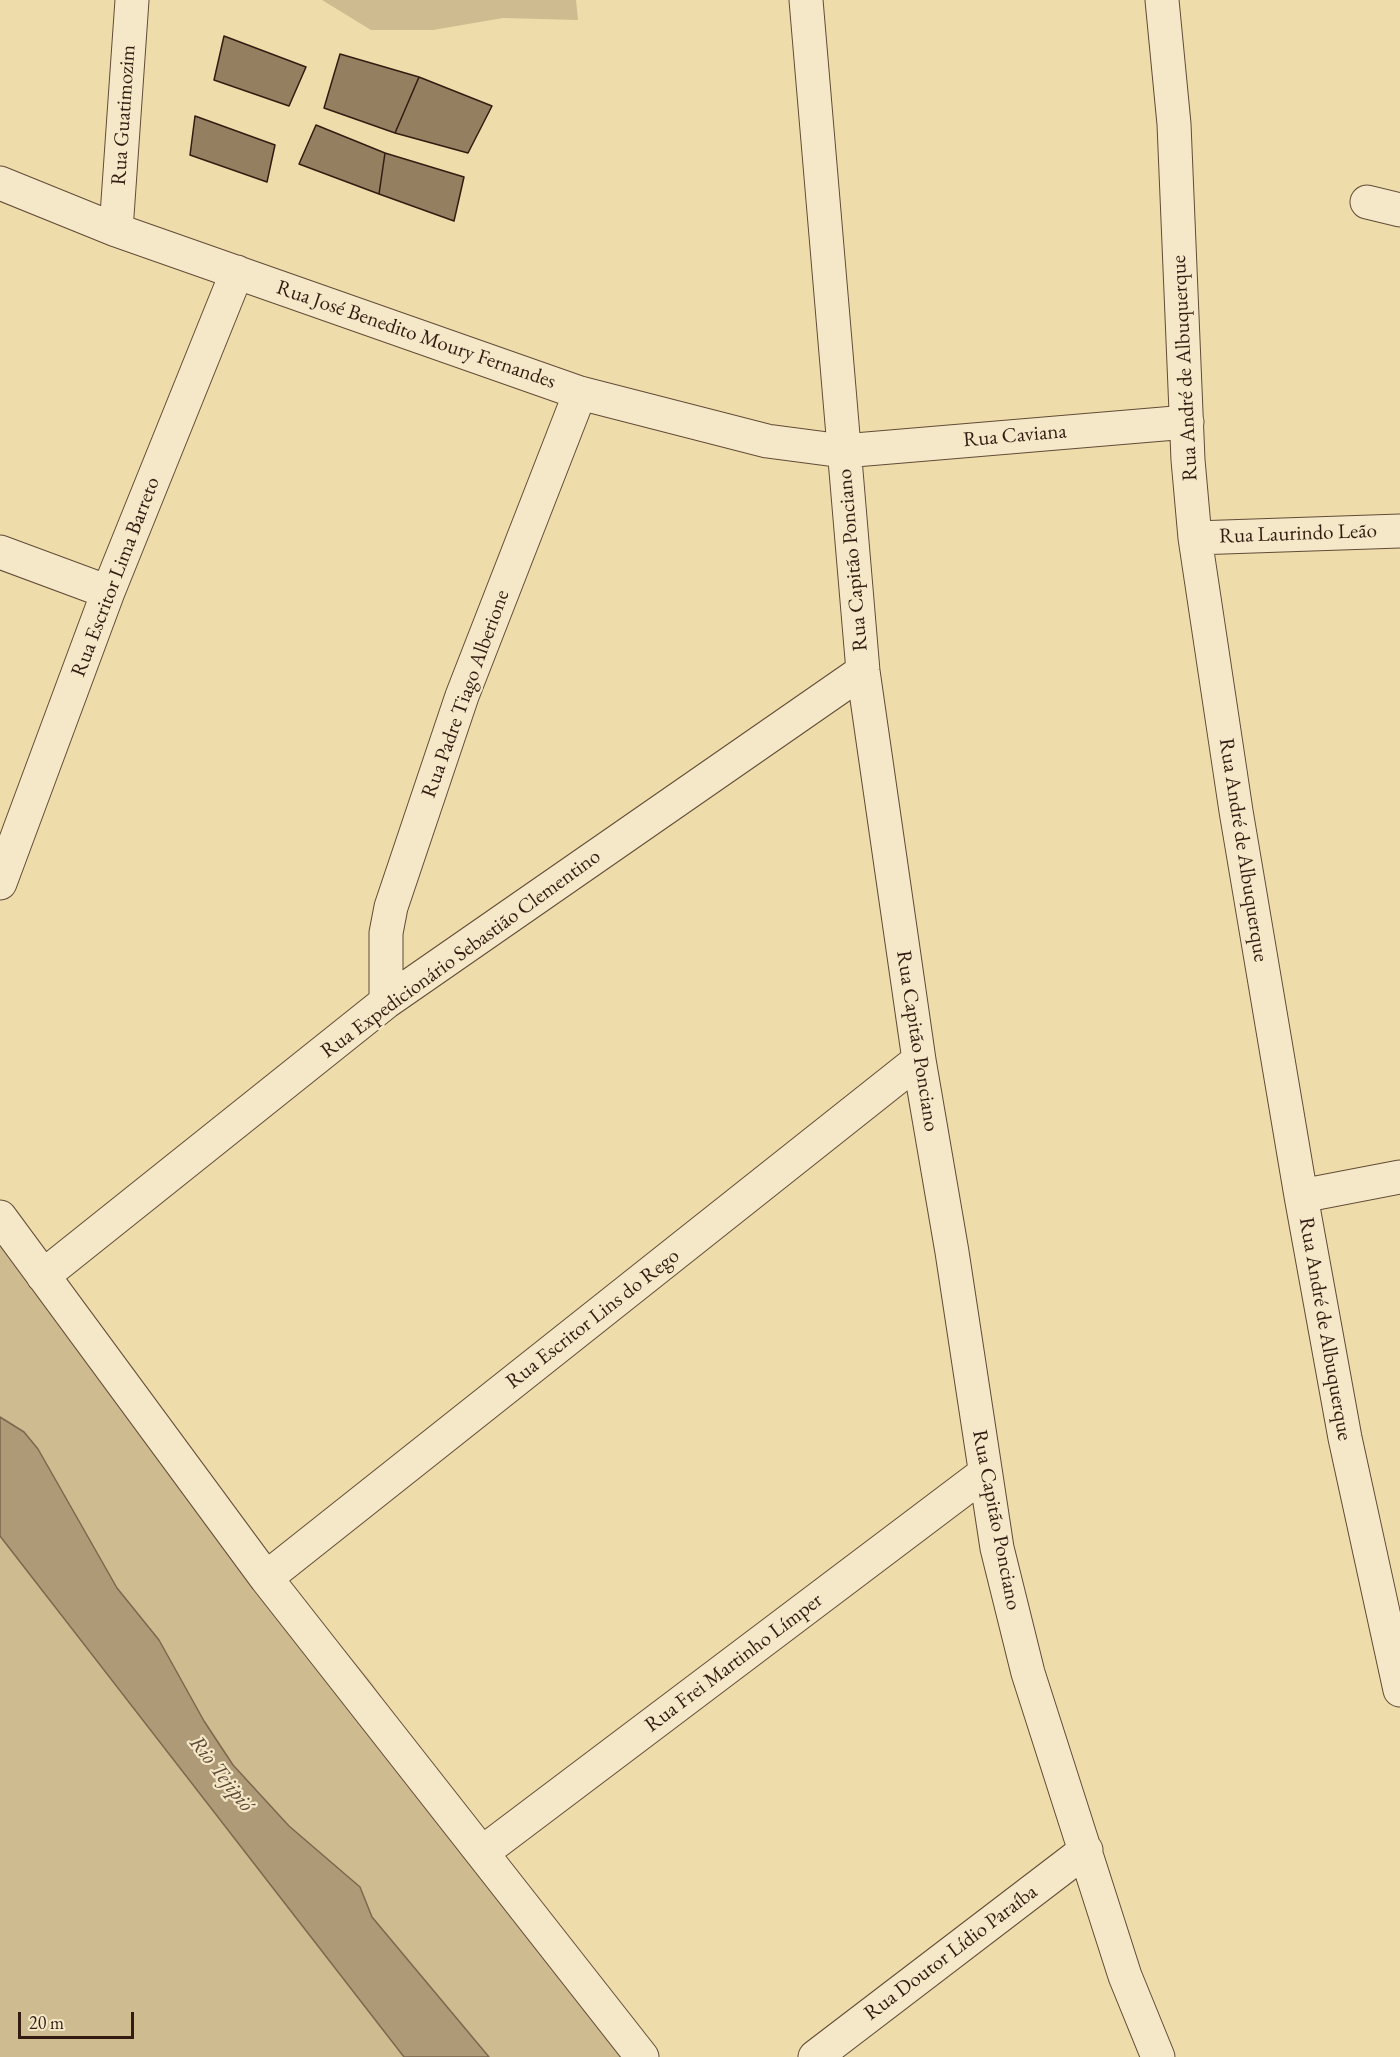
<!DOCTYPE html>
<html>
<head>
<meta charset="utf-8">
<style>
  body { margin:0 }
  #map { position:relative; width:1400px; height:2057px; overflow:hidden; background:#eedcaa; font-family:"EB Garamond",serif }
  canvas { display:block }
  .scale { position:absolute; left:18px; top:2012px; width:116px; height:27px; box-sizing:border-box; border:3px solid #331b11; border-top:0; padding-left:8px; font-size:18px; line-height:21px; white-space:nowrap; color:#331b11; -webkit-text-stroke:4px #f4e8c8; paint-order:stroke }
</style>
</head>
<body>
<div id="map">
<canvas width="1400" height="2057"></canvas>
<div class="scale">20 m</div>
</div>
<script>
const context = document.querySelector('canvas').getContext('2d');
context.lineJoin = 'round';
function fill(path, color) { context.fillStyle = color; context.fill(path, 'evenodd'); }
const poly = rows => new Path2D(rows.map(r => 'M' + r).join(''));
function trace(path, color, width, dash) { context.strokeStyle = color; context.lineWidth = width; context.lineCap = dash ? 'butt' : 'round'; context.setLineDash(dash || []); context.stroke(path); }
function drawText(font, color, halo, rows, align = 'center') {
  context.font = font + ' "EB Garamond",serif'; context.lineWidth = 4.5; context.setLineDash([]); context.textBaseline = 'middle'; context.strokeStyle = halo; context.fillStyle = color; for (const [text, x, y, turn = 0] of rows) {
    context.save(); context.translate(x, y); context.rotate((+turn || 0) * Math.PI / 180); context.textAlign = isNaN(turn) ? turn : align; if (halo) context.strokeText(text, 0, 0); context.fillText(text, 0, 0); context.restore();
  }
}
fill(poly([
  [322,0,576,0,578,20,503,18,433,30,371,30],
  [0,1233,371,1682,635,2057,477,2057,179,1715,0,1458],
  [0,1536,78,1638,404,2057,0,2057]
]), '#cebb90');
const water = poly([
  [0,1417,24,1432,38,1449,117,1588,159,1640,204,1721,233,1765,289,1826,360,1887,372,1917,489,2057,404,2057,0,1536,0,1417]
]);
fill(water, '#ae9a76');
trace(water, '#7d674e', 1.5);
const building = poly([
  [224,36,306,67,289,106,214,80,224,36],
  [340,54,419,77,395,133,324,108,340,54],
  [419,77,492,106,468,153,395,133,419,77],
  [195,116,275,145,267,182,190,155,195,116],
  [316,125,385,153,379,194,299,164,316,125],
  [385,153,464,177,454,221,379,194,385,153]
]);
fill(building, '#947f61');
trace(building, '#331b11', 1.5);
const minor = poly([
  [806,0,863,671,919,1060,952,1252,997,1548,1028,1673,1125,1976,1158,2057],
  [1162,0,1174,124,1188,460,1195,538,1236,811,1301,1196,1345,1438,1400,1690],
  [0,183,116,230,580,393,767,441,843,451,1187,422],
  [1367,202,1400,210],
  [116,230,132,0],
  [1195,538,1400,531],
  [0,552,108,592],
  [0,883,108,592,237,272],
  [386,1002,386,933,391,907,462,696,580,393],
  [1301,1196,1400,1177],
  [0,1217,266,1578,642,2057],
  [43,1276,386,1002,863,671],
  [266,1578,919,1060],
  [483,1852,985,1473],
  [815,2057,1086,1850]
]);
trace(minor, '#624b37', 35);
trace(minor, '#f4e8c8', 33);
drawText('21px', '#331b11', '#f4e8c8', [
  ["Rua Guatimozim",124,115,-86],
  ["Rua José Benedito Moury Fernandes",416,335,19],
  ["Rua André de Albuquerque",1185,368,-93],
  ["Rua Caviana",1015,436,-5],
  ["Rua Laurindo Leão",1298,534,-2],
  ["Rua Capitão Ponciano",853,560,-95],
  ["Rua Escritor Lima Barreto",116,577,-69],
  ["Rua Padre Tiago Alberione",466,694,-70],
  ["Rua André de Albuquerque",1243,850,81],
  ["Rua Expedicionário Sebastião Clementino",461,954,-36],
  ["Rua Capitão Ponciano",917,1041,81],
  ["Rua Escritor Lins do Rego",593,1319,-38],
  ["Rua André de Albuquerque",1325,1329,80],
  ["Rua Capitão Ponciano",996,1520,79],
  ["Rua Frei Martinho Límper",734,1663,-37],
  ["Rua Doutor Lídio Paraíba",951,1953,-37]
]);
drawText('italic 22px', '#5e4734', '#f4e8c8', [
  ["Rio Tejipió",221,1774,52]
]);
</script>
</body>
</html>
